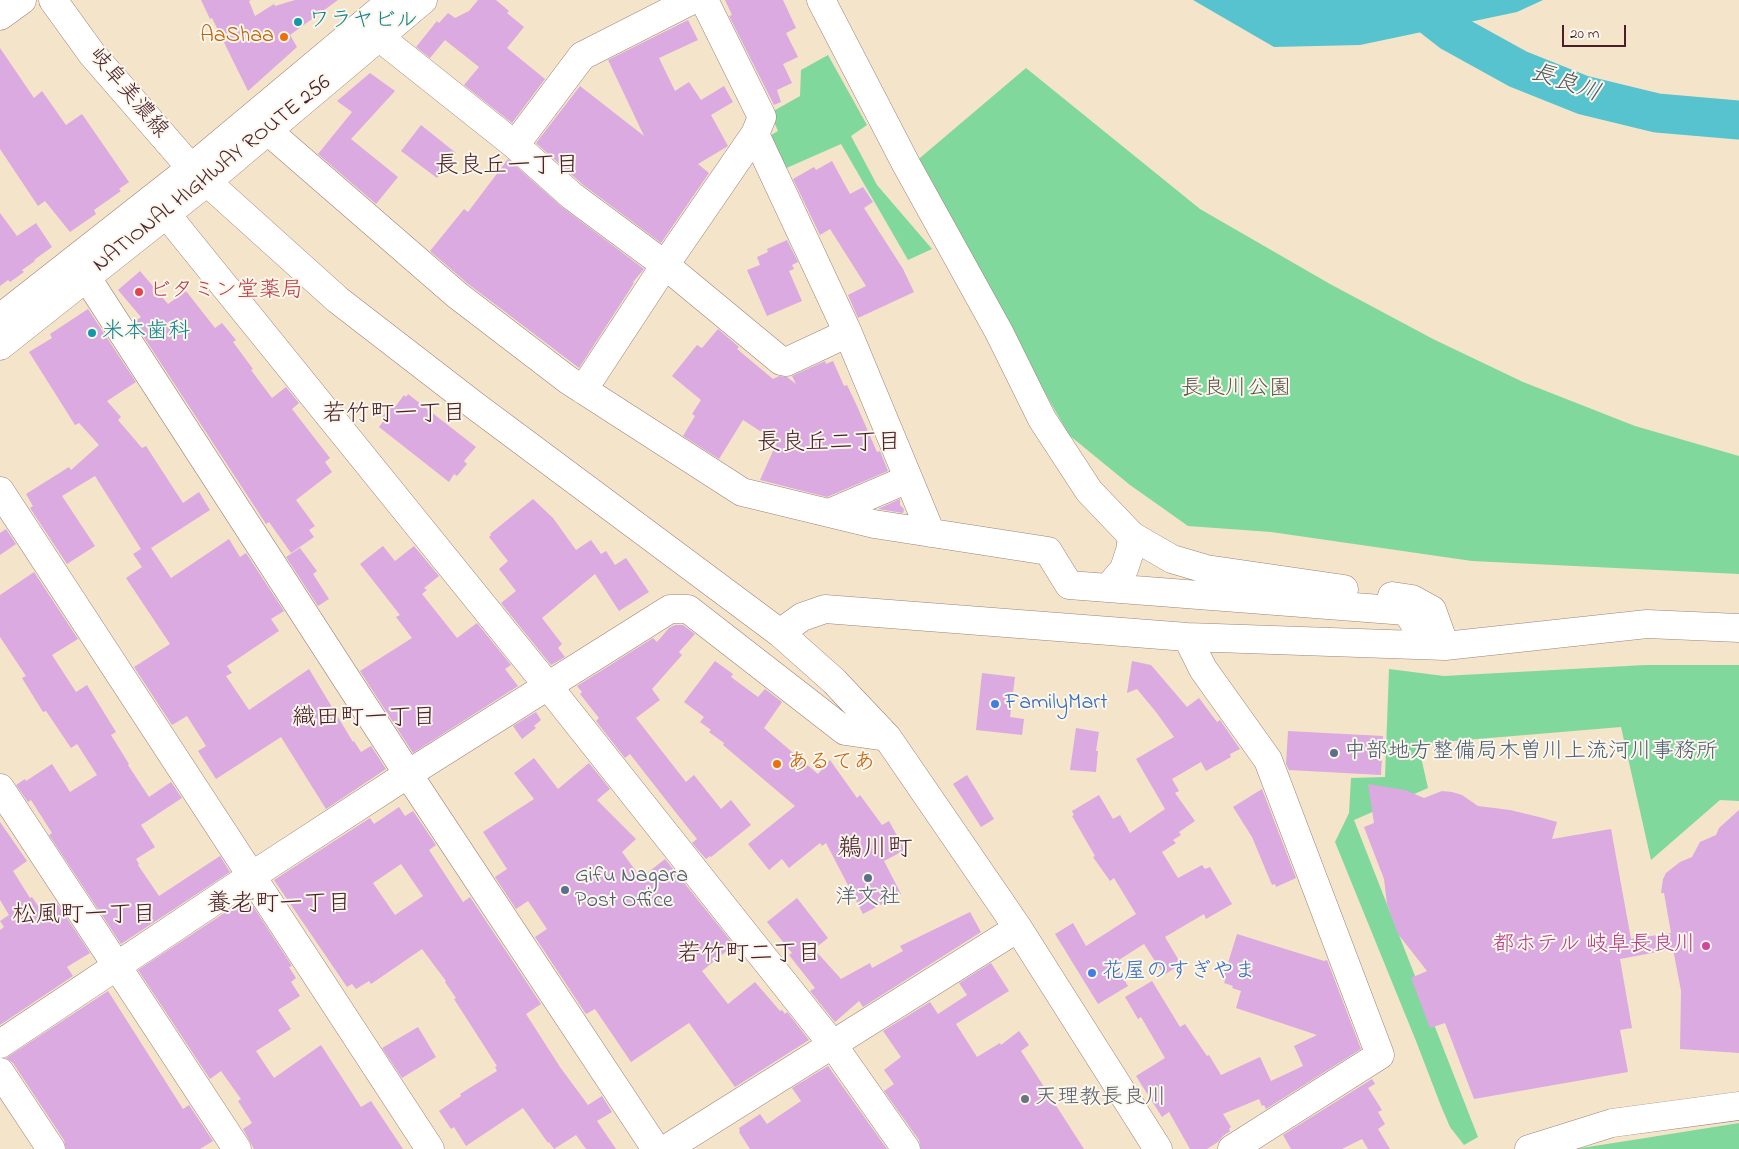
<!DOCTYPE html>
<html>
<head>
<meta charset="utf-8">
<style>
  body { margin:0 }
  #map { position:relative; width:1739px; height:1149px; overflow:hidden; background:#f4e4ca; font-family:"Indie Flower",sans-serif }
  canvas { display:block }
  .scale { position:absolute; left:1562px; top:25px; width:64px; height:22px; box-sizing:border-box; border:2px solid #4a1f2b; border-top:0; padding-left:6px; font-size:15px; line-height:18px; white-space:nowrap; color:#4a1f2b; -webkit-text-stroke:4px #fbf7ec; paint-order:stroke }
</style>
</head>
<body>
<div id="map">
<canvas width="1739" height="1149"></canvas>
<div class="scale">20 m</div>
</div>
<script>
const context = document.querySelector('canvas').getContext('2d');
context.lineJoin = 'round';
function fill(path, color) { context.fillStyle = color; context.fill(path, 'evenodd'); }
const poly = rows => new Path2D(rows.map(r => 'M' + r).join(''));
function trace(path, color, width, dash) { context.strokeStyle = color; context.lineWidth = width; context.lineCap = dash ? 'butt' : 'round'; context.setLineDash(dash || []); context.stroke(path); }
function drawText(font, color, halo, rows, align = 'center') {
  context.font = font + ' "Indie Flower","Klee One",sans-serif'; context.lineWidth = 4; context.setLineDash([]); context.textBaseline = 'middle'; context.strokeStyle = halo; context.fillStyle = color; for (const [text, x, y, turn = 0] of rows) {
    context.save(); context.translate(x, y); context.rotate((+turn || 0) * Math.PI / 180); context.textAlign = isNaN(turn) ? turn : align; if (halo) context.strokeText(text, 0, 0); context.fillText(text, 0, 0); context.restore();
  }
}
fill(poly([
  [828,55,867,125,851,136,877,185,932,249,908,260,841,144,782,170,766,138,778,131,770,113,800,96,801,70],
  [1026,68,1200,209,1330,284,1433,339,1523,382,1635,426,1739,456,1739,574,1472,561,1271,532,1188,526,1130,485,1069,435,914,163],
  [1645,665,1739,665,1739,801,1720,800,1651,860,1621,727,1418,744,1428,788,1354,820,1478,1137,1464,1145,1450,1127,1441,1106,1416,1041,1335,842,1349,813,1351,778,1385,777,1389,669,1444,676],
  [1739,1123,1739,1149,1575,1149,1639,1139]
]), '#81d89d');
fill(poly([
  [1193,0,1543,0,1517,12,1360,45,1274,47]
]), '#56c3cf');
trace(poly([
  [1410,0,1451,32,1518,69,1583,95,1657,113,1739,120]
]), '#56c3cf', 39);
fill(poly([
  [201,0,251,0,249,1,255,16,274,4,275,6,295,0,338,0,290,35,297,47,248,91,212,18,210,19],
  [478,0,496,0,509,11,507,13,524,27,507,48,545,79,512,123,464,85,479,67,445,40,430,58,416,47,437,21,439,23,448,13,455,18,469,11],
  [725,0,783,0,796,28,786,33,798,57,783,64,792,83,777,90,781,102,774,105,729,16,732,15],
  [688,20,698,40,659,58,675,91,689,82,701,100,724,86,733,102,711,115,728,146,698,164,709,173,661,243,582,184,536,143,580,86,644,136,608,60],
  [0,48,34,98,42,91,66,125,82,114,129,182,119,189,121,191,94,210,96,214,70,232,45,201,38,206,0,149],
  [370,73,395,91,351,139,398,177,376,204,318,154,352,112,337,101],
  [421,125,456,153,437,178,401,151],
  [508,159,563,208,644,269,633,282,634,283,579,368,467,283,430,251,464,209,468,212],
  [832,161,850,194,863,187,873,202,864,208,903,269,914,292,858,318,848,295,866,286,830,229,820,235,793,179,814,167,816,170],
  [0,213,17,236,36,223,52,247,34,260,35,261,22,270,24,272,10,282,8,280,0,286],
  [787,240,798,262,792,265,794,269,789,271,802,301,767,316,747,270,760,265,757,257,768,252,767,249],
  [140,271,168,304,186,291,215,328,222,323,236,340,233,342,253,369,251,370,272,398,286,387,299,403,292,409,330,458,325,462,332,472,296,500,315,526,309,530,314,537,291,553,269,522,266,524,134,322,141,317,118,290],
  [88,309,136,382,107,401,121,417,118,420,142,448,146,446,183,503,199,492,210,510,151,548,171,578,229,539,240,557,246,553,284,611,271,619,279,631,227,666,232,673,226,676,249,710,309,669,353,742,354,741,361,752,371,746,386,769,326,809,281,737,216,779,198,751,206,746,187,716,172,725,134,667,170,644,126,578,142,567,133,554,141,549,95,476,62,496,95,546,67,564,30,508,33,506,26,494,69,467,71,470,99,445,79,423,75,425,29,352,52,338,50,334],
  [718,329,739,347,737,349,773,379,779,376,787,377,796,384,792,376,825,361,826,364,833,361,844,386,847,385,857,406,877,452,880,451,888,471,827,497,760,480,777,442,743,420,719,459,683,436,695,416,692,414,701,400,672,376,697,345,702,348],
  [408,394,476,447,464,461,467,464,457,476,454,474,449,482,379,427,385,419,382,417,392,404,395,407,404,395,406,397],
  [533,499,553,518,576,550,591,540,601,554,606,551,615,565,626,558,649,592,619,611,595,574,542,618,562,644,558,648,565,657,551,665,501,603,516,591,499,569,508,561,489,537,491,535,490,534],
  [900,499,900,505,904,509,903,513,878,509],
  [6,529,16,544,0,555,0,533],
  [383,546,395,561,414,546,439,576,424,588,427,590,422,594,457,638,477,623,511,665,505,669,518,686,413,753,360,671,412,638,396,617,400,615,360,564],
  [300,548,317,571,313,574,329,599,318,606,286,557],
  [34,572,78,639,52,655,76,692,87,685,116,732,111,735,129,764,128,765,149,797,171,782,182,798,141,825,155,847,136,859,139,864,138,865,159,896,220,856,230,872,121,944,49,835,52,833,31,800,28,802,16,785,25,779,26,781,52,764,70,792,97,775,77,744,71,748,46,711,43,712,22,678,26,676,0,637,0,595],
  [675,625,683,625,695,634,679,652,682,655,652,689,660,700,636,718,686,782,694,775,721,809,731,800,751,825,711,857,710,856,706,859,692,843,697,839,673,809,630,754,625,758,596,721,599,718,580,694,582,692,577,686,653,638,657,642,669,628],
  [715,661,733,674,731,677,758,697,765,689,782,702,764,728,818,774,830,760,857,798,860,795,882,825,889,821,905,850,884,861,901,894,863,914,826,843,822,846,820,843,789,868,782,859,769,870,748,844,795,806,723,745,724,743,709,732,711,730,700,722,704,717,684,702],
  [1132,661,1151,665,1187,707,1199,698,1217,722,1220,720,1240,749,1230,754,1231,757,1206,771,1201,762,1172,779,1179,791,1175,793,1195,821,1179,832,1181,835,1173,840,1176,843,1162,852,1178,878,1202,865,1205,869,1210,867,1232,904,1206,919,1204,914,1165,937,1181,964,1164,975,1144,944,1114,963,1128,986,1098,1004,1055,934,1073,923,1086,946,1136,914,1114,878,1110,881,1093,857,1095,856,1072,816,1074,815,1072,811,1099,795,1113,819,1120,815,1130,833,1165,809,1136,759,1174,737,1156,712,1137,689,1127,693],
  [982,673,1015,677,1010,717,1024,719,1022,735,976,730],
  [536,712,541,720,534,726,536,728,522,739,513,726],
  [1076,728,1099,732,1096,751,1098,751,1096,772,1070,770],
  [1288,731,1383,736,1381,775,1289,770,1286,764],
  [534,758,558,789,589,763,610,789,597,800,636,839,622,852,641,878,665,859,734,945,702,971,728,1004,755,982,780,1011,782,1010,785,1014,787,1012,809,1040,735,1087,689,1023,631,1062,595,1009,586,1014,535,937,547,929,528,901,516,909,495,877,507,869,483,832,534,799,514,773],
  [967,775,994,819,981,827,953,784],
  [1368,784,1405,790,1424,798,1442,791,1452,792,1462,795,1478,806,1510,810,1539,817,1557,822,1552,839,1611,829,1631,939,1671,933,1664,893,1661,893,1663,879,1666,873,1680,862,1692,857,1700,842,1716,835,1719,828,1739,810,1739,1053,1680,1049,1681,991,1673,949,1620,959,1632,1028,1620,1030,1628,1072,1474,1099,1445,1023,1430,1028,1411,978,1427,971,1398,934,1387,904,1384,879,1364,827,1374,823],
  [1262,789,1296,878,1276,887,1275,884,1272,885,1252,837,1233,807],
  [399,807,405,816,413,811,436,845,429,850,463,902,470,897,541,1004,526,1014,560,1067,588,1105,602,1096,612,1112,597,1121,616,1149,586,1149,576,1135,554,1149,549,1142,548,1143,523,1108,466,1146,454,1127,451,1129,439,1111,461,1096,460,1094,497,1071,495,1067,497,1066,454,999,456,998,445,982,446,981,422,949,371,984,369,981,356,989,352,984,347,987,274,880,370,818,374,824],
  [401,864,423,896,395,915,373,883],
  [0,822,27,861,13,871,30,898,32,897,43,913,57,903,90,953,67,967,73,976,0,1025,0,930,4,927,0,921,9,915,0,900],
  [797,898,828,938,814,949,841,979,870,963,872,968,903,951,900,946,970,912,981,932,863,1007,859,1001,835,1022,810,991,815,988,789,955,792,953,767,922],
  [249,900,292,966,289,967,296,978,291,982,300,996,278,1010,291,1029,256,1051,274,1078,321,1045,361,1107,371,1101,403,1149,254,1149,243,1129,252,1123,238,1101,241,1099,221,1071,210,1079,138,970,235,906,235,911],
  [1237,934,1324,961,1327,960,1361,1049,1266,1109,1264,1105,1262,1106,1259,1099,1223,1114,1231,1127,1229,1129,1230,1131,1223,1136,1218,1142,1207,1149,1190,1149,1169,1112,1162,1117,1136,1076,1165,1058,1141,1017,1138,1019,1125,997,1152,981,1180,1027,1185,1024,1207,1056,1209,1055,1221,1075,1260,1057,1271,1081,1303,1066,1294,1046,1317,1035,1236,1008,1241,991,1232,988,1233,986,1224,983,1225,980,1223,979],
  [991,963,1009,991,956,1024,977,1057,1000,1043,1001,1045,1019,1031,1029,1045,1021,1051,1084,1149,921,1149,919,1140,884,1091,894,1084,884,1070,901,1057,883,1031,930,1002,938,1014,967,995,959,983],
  [108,991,183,1109,189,1105,213,1141,200,1149,66,1149,64,1140,13,1063,6,1058],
  [418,1027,436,1057,402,1078,382,1048],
  [828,1066,887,1149,750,1149,739,1132,740,1131,739,1128,760,1114,767,1124,801,1101,792,1088],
  [1372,1079,1375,1084,1368,1088,1382,1110,1378,1112,1385,1124,1378,1129,1390,1149,1368,1149,1362,1139,1342,1149,1291,1149,1283,1135]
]), '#dbaae1');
const minor = poly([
  [704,0,762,117,755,134,848,333,931,533],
  [821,0,906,164,999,332,1042,419,1089,491,1132,536,1172,559,1206,569,1344,589],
  [0,16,22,0],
  [379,37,515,145,572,196,665,265,781,361,786,362,848,333],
  [268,131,457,295,568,380,742,492,874,524,1048,551,1069,585,1406,611,1415,624,1417,645],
  [515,145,582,56,692,0],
  [207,182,338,300,474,405,780,633,834,681,887,737,1018,928,1158,1149],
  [167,215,548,686,833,1045,906,1149],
  [87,278,408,774,656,1149],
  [583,390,665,265,755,134],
  [0,491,430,1149],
  [829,513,908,479],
  [1108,588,1124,569,1130,551,1132,536],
  [1392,596,1412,599,1432,610,1445,646],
  [780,633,802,617,825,609,1187,637,1445,646,1647,624,1739,628],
  [1187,637,1203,669,1268,760,1380,1055,1232,1149],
  [0,788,237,1149],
  [0,1044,250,877,408,774,670,609,688,609,845,731,887,737],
  [0,1072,51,1149],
  [666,1149,1018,928],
  [1529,1149,1612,1123,1739,1106]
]);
const major = poly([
  [53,0,92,54,191,168,207,182]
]);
const highway = poly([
  [0,318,191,168,392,0],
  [0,346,207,182,423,0]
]);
trace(minor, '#9f827a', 29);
trace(major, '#9f827a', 29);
trace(highway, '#9f827a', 29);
trace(minor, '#fff', 28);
trace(major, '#fff', 28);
trace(highway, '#fff', 28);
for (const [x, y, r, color] of [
  [298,22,5,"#0f9aa8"],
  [284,37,5,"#e8710a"],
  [139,292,5,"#e0444e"],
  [92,333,5,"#0f9aa8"],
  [995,704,5,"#3f7fe0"],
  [1334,753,5,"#5c6f8a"],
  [777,764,5,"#e8710a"],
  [868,878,5,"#5c6f8a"],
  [565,890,5,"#5c6f8a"],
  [1706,946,5,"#d1479c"],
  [1092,973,5,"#3f7fe0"],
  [1025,1099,5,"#6b7280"]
]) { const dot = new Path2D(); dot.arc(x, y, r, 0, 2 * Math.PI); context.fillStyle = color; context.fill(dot); trace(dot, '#fbf7ec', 2); }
drawText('22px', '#0d838f', '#fbf7ec', [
  ["ワラヤビル",308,22],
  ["米本歯科",102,333]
], 'left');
drawText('22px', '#c56008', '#fbf7ec', [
  ["AaShaa",274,37],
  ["あるてあ",787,764,"left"]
], 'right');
drawText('22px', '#4a1f2b', '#fbf7ec', [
  ["岐阜美濃線",127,94,50],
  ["NATIONAL HIGHWAY ROUTE 256",213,175,-39]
]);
drawText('22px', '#be3a42', '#fbf7ec', [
  ["ビタミン堂薬局",149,292]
], 'left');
drawText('22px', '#5a564d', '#fbf7ec', [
  ["長良川公園",1236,390]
]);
drawText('22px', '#366cbe', '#fbf7ec', [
  ["FamilyMart",1005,704],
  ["花屋のすぎやま",1102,973]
], 'left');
drawText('22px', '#4e5e75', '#fbf7ec', [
  ["中部地方整備局木曽川上流河川事務所",1344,753],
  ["Gifu Nagara",575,877],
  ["Post Office",575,902],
  ["洋文社",868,899,"center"]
], 'left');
drawText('22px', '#b23c85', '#fbf7ec', [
  ["都ホテル 岐阜長良川",1696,946]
], 'right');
drawText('22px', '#5b616d', '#fbf7ec', [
  ["天理教長良川",1035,1099]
], 'left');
drawText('italic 24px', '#4e5864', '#fbf7ec', [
  ["長良川",1565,85,19]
]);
drawText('24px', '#4a1f2b', '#fbf7ec', [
  ["長良丘一丁目",507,168],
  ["若竹町一丁目",394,416],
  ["長良丘二丁目",829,445],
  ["織田町一丁目",364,720],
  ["養老町一丁目",279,906],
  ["松風町一丁目",84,917],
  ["若竹町二丁目",749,956]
]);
drawText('25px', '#4a1f2b', '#fbf7ec', [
  ["鵜川町",875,851]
]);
</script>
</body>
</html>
